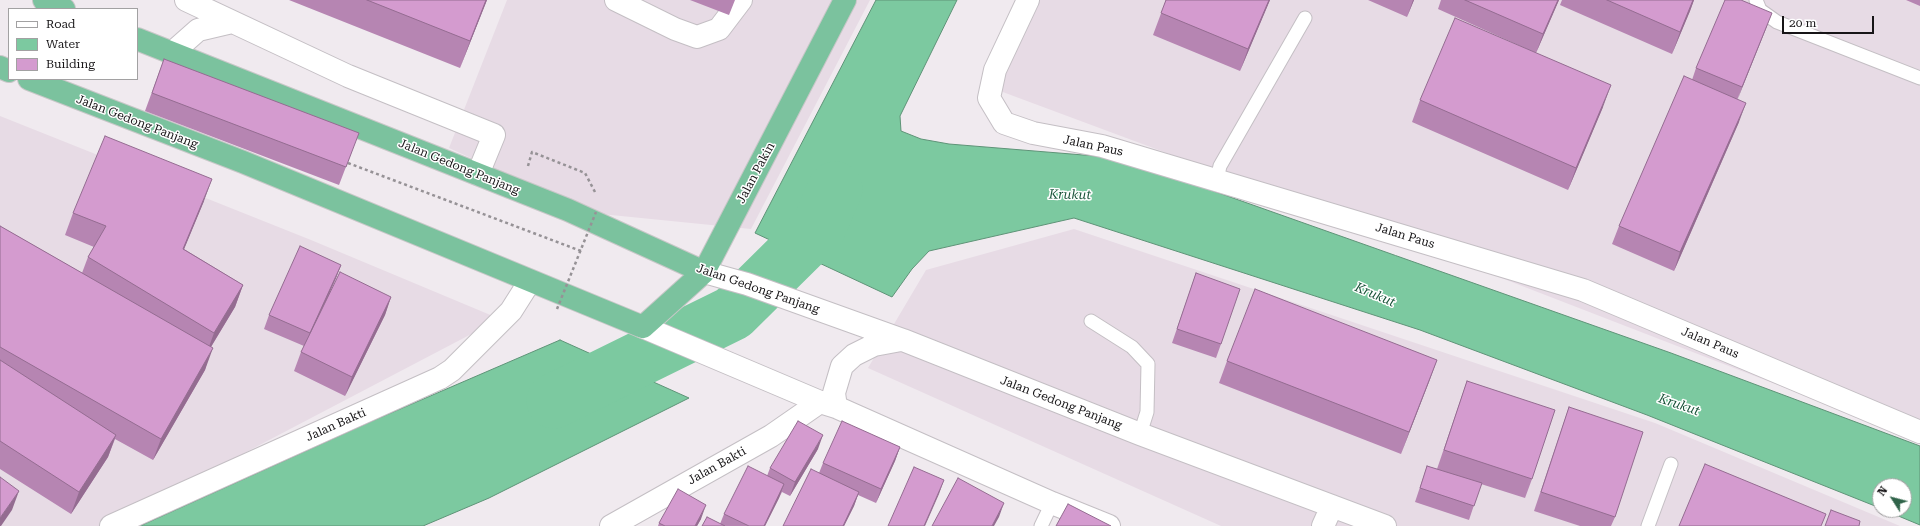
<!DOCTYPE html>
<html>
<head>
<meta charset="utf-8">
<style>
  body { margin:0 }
  #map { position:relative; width:1920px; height:526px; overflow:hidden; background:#f0eaef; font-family:"Roboto Serif",serif }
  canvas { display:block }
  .legend { position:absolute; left:8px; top:8px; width:130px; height:72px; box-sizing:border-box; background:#fff; border:1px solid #a2a1a2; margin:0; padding:5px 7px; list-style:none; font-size:12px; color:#171517 }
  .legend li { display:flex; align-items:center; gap:8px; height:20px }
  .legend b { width:20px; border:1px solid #a2a1a2 }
  .north { position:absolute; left:1872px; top:478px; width:40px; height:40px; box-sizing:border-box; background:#fff; border:1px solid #a2a1a2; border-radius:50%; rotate:306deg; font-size:11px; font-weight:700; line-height:16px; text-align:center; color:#171517 }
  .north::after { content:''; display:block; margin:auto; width:14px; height:18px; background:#30644a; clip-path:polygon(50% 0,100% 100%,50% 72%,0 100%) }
  .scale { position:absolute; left:1782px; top:16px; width:92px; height:18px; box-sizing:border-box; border:2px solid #171517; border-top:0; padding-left:5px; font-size:12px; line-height:14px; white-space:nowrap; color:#171517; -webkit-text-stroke:3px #fff; paint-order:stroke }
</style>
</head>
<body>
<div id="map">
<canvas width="1920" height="526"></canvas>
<ul class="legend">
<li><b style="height:5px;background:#fff"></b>Road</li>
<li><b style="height:11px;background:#7cc9a0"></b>Water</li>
<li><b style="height:11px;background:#d49bcf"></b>Building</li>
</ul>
<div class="north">N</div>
<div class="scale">20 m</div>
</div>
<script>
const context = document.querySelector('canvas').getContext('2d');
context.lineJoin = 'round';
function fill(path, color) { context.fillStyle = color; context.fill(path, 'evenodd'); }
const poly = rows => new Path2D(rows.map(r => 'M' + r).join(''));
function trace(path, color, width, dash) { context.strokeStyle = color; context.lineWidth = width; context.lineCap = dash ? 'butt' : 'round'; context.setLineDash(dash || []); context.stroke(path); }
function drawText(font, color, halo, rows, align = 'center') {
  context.font = font + ' "Roboto Serif",serif'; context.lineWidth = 3; context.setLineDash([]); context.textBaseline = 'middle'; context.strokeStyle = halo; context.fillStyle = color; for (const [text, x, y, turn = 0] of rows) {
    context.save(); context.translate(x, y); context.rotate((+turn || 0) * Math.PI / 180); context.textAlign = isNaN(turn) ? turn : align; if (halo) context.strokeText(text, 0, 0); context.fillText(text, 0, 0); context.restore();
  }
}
fill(poly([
  [507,0,870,0,751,229,591,213,449,148],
  [1032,0,1920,0,1920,440,1473,267,992,88],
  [0,116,311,240,500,319,105,526,0,526],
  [1074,229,1655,423,1900,526,1221,526,868,368,926,270]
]), '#e7dbe5');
const water = poly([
  [876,0,957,0,900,116,901,131,921,139,949,144,1120,158,1671,353,1920,446,1920,525,1884,510,1904,510,1904,486,1880,486,1880,508,1647,415,1420,330,1074,218,929,251,912,269,892,297,755,233,876,0],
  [560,340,689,398,489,498,423,526,140,526,370,422,560,340]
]);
fill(water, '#7cc9a0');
trace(water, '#5e9377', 1);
trace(poly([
  [554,401,733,313,818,229,835,189]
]), '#7cc9a0', 55);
const service = poly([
  [1756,0,1760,10,1777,22,1920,78],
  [1217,179,1220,166,1305,18],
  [1091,321,1132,347,1148,364,1147,412,1140,434],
  [1041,526,1052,503],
  [1648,526,1671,464]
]);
const minor = poly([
  [186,0,348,76,494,135,478,174],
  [616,0,675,29,697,37,719,29,741,0],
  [1028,0,995,70,989,98,1004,123,1033,133,1102,146,1583,290,1920,432],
  [172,53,198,30,232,22]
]);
const tertiary = poly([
  [111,526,440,378,452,370,511,311,530,281],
  [611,526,771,436,820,402]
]);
const secondary = poly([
  [704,272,747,284,903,340,1140,434,1385,526],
  [643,327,820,402,836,407,1052,503,1109,526],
  [836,407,834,393,842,366,854,355,874,345,901,340],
  [1323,526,1332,506]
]);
const trunk = poly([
  [44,0,64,9],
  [137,39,568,210,704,272],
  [0,67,9,71],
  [29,79,243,162,643,327,704,272,845,0]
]);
trace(service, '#c4bfc4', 15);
trace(minor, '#c4bfc4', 24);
trace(tertiary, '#c4bfc4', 24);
trace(secondary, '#c4bfc4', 24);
trace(trunk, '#c7c7c7', 24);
trace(poly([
  [348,163,581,251],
  [528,166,532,152,585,173,595,192]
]), '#969296', 2.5, [3, 3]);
trace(service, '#fff', 13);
trace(minor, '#fff', 22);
trace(tertiary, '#fff', 22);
trace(secondary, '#fff', 22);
trace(trunk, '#7bc29e', 22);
trace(poly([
  [557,309,596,212]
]), '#969296', 2.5, [3, 3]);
fill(poly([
  [289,0,487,0,460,68],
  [690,0,735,0,729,15],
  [1166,0,1270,0,1240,71,1153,35],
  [1368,0,1414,0,1407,17],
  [1441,0,1559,0,1536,53,1438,9],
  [1562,0,1694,0,1690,11,1672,54,1560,5],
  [1906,0,1920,0,1920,6],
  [1767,26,1737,100,1739,122,1674,271,1612,244,1619,226,1692,80,1696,68],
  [164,59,352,151,339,185,145,111],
  [1420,100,1603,107,1568,190,1412,122],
  [204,201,184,249,243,285,235,307,211,347,205,370,153,460,115,439,108,457,71,514,0,469,0,226,82,273,88,257,94,247,65,235,73,213],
  [341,265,336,278,330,292,391,297,385,315,345,396,294,371,301,352,304,346,264,329,269,315],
  [1196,273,1221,344,1216,358,1172,343],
  [1437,360,1401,454,1219,383,1227,361],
  [1467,381,1532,479,1525,498,1481,484,1469,520,1415,502,1427,466,1437,469],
  [1569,407,1615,517,1611,526,1580,526,1534,511],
  [900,447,895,461,876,503,858,495,854,506,844,526,783,526,819,473,823,463],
  [818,449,790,496,782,492,765,526,702,526,720,524,724,514,767,476,770,468],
  [701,519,697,526,658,526,659,523]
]), '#b685b2');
fill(poly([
  [486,0,487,0,460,68,470,41],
  [1269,0,1270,0,1240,71,1248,49],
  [1413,0,1414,0,1407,17],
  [1558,0,1559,0,1536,53,1543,34],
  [1693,0,1694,0,1690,11,1672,54,1680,32],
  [1772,13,1767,26,1737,101,1742,87],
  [1611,85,1603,107,1568,190,1576,168],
  [1746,103,1739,122,1674,271,1680,252],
  [212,179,204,201,175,271,183,249],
  [341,265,336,278,305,347,310,333],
  [243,285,235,307,206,355,214,333],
  [391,297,385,315,345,396,352,377],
  [213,348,205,370,153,460,161,439],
  [1437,360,1429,382,1401,454,1409,432],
  [116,435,108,457,71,514,79,492],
  [823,435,818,449,790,496,795,482],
  [900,447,895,461,876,503,881,489],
  [944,480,939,494,925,526,924,526],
  [784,484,779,498,765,526,764,526],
  [19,491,12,510,1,526,0,526,0,518],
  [859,492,854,506,844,526,843,526],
  [1004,503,999,517,994,526,992,526],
  [706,505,701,519,697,526,695,526]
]), '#946c91');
const building = poly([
  [367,0,486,0,470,41,367,0],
  [1166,0,1269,0,1248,49,1161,13,1166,0],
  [1465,0,1558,0,1543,34,1465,0],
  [1607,0,1693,0,1680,32,1607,0],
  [1725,0,1741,0,1772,13,1742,87,1696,68,1725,0],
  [1455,18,1611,85,1576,168,1420,100,1455,18],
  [164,59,359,133,346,167,152,93,164,59],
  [1684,76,1746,103,1680,252,1619,226,1684,76],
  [105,136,212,179,183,249,243,285,214,333,88,257,106,226,73,213,105,136],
  [0,226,213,348,161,439,0,347,0,226],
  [300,246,341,265,310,333,269,315,300,246],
  [340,272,391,297,352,377,301,352,340,272],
  [1196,273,1240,289,1221,344,1177,329,1196,273],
  [1255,289,1437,360,1409,432,1227,361,1255,289],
  [0,360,116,435,79,492,0,441,0,360],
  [1467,381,1555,410,1532,479,1444,450,1467,381],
  [1569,407,1643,432,1615,517,1541,492,1569,407],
  [798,421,823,435,795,482,770,468,798,421],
  [842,421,900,447,881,489,823,463,842,421],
  [1705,464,1826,514,1821,526,1679,526,1705,464],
  [748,466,784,484,764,526,749,526,724,514,748,466],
  [1427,466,1482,483,1474,506,1420,488,1427,466],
  [914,467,944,480,924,526,888,526,914,467],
  [811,469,859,492,843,526,783,526,811,469],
  [0,477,19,491,0,518,0,477],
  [958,478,1004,503,992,526,932,526,958,478],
  [678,489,706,505,695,526,665,526,659,523,678,489],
  [1068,504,1111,526,1056,526,1068,504],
  [1831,510,1860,521,1859,526,1825,526,1831,510],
  [707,517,725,526,702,526,707,517]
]);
fill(building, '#d49bcf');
trace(building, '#946c91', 1);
drawText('12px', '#171517', '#fff', [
  ["Jalan Gedong Panjang",137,122,21],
  ["Jalan Paus",1093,146,12],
  ["Jalan Gedong Panjang",459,167,22],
  ["Jalan Pakin",756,173,-62],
  ["Jalan Paus",1405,236,17],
  ["Jalan Gedong Panjang",758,289,19],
  ["Jalan Paus",1710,343,23],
  ["Jalan Gedong Panjang",1061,403,21],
  ["Jalan Bakti",336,425,-24],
  ["Jalan Bakti",717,466,-29]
]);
drawText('italic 13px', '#195339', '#fff', [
  ["Krukut",1070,195,1],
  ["Krukut",1375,295,23],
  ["Krukut",1679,405,19]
]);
</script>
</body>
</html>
